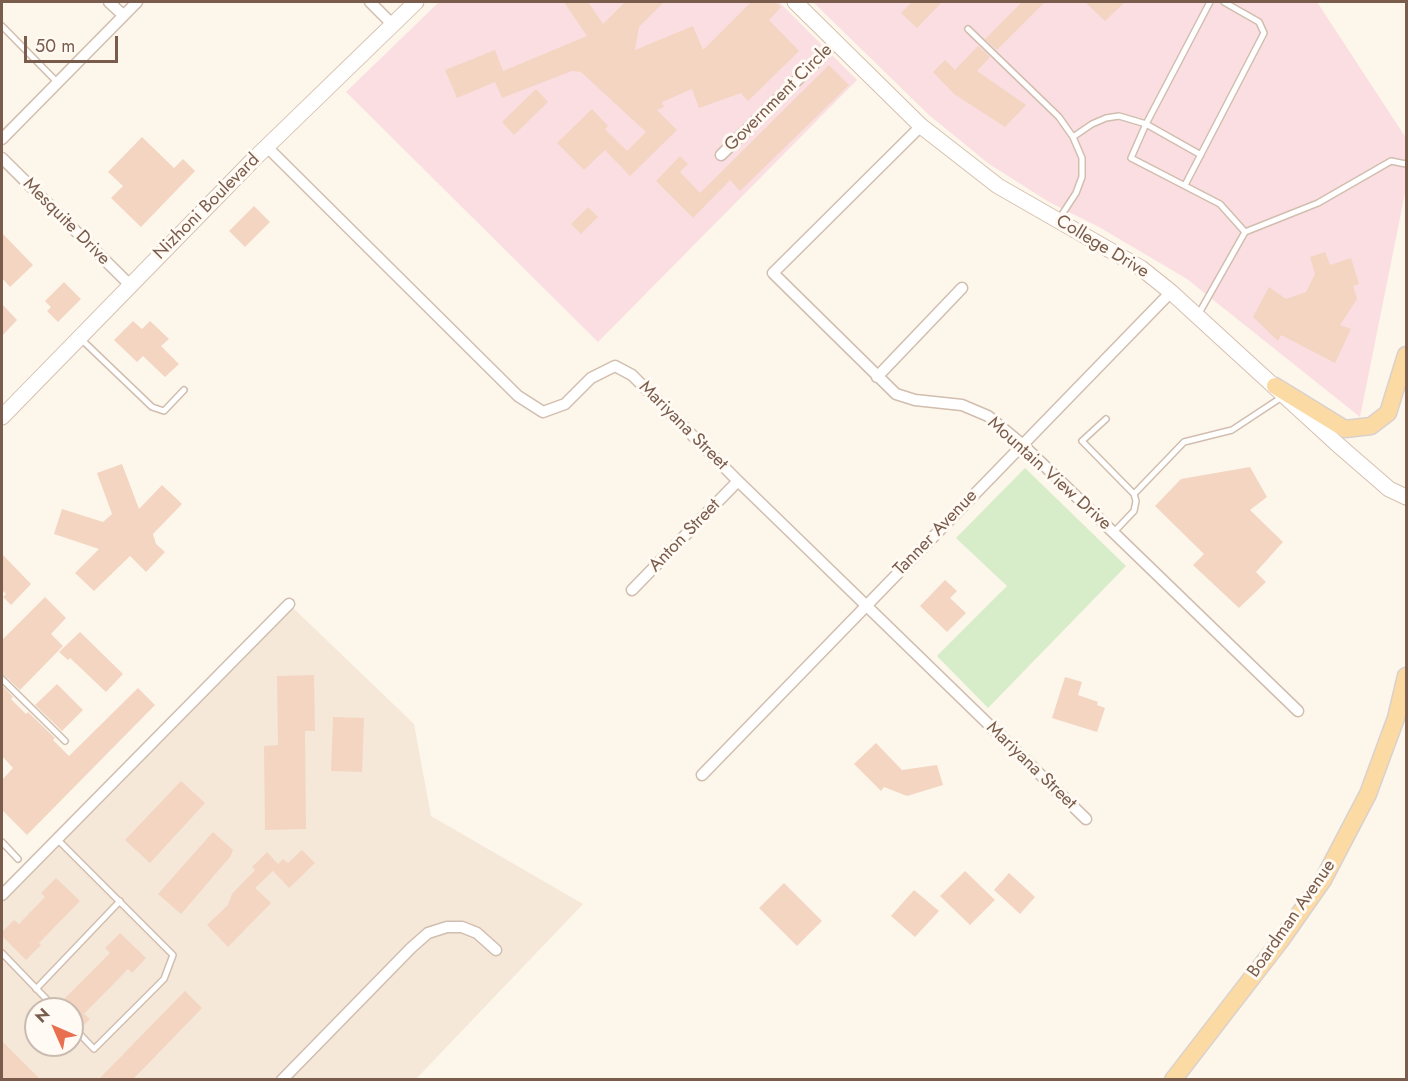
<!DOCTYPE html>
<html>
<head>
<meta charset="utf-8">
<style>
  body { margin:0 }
  #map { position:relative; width:1408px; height:1081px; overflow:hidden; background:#fdf6eb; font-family:Jost,sans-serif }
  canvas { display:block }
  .frame { position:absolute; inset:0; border:3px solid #7a5c4c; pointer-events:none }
  .north { position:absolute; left:24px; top:997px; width:60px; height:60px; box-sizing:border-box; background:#fffaf3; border:2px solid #cabbb0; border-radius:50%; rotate:315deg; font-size:16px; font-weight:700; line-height:24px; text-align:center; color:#7a5c4c }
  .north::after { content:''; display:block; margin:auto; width:21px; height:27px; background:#e86f4f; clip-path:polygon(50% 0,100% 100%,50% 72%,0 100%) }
  .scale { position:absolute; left:24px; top:36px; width:94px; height:27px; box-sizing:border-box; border:3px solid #7a5c4c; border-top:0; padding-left:8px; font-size:18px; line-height:21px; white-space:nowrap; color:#7a5c4c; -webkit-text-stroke:4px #fffaf3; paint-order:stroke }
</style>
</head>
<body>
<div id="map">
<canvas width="1408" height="1081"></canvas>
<div class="frame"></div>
<div class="north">N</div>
<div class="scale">50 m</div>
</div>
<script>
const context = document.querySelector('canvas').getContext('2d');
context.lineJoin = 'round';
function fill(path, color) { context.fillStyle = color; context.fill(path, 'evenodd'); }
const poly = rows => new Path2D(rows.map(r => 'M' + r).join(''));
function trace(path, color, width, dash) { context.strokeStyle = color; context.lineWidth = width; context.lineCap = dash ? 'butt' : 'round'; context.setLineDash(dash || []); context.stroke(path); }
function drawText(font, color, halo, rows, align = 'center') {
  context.font = font + ' Jost,sans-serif'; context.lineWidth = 6; context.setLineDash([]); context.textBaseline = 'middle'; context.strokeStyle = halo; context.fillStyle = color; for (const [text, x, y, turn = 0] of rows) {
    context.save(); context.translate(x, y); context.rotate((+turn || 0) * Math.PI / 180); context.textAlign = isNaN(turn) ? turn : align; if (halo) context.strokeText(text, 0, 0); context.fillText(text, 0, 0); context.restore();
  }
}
fill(poly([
  [289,604,414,724,431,816,583,904,416,1079,2,1080,2,895],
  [36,1009,72,1009,72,1045,36,1045]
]), '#f5e8d9');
fill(poly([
  [439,2,779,2,857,80,598,342,346,92],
  [813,2,1317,2,1406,138,1406,188,1360,417,1187,279,1099,227,1049,202,989,164,929,115]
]), '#fbdee2');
fill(poly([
  [1025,468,1126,566,988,708,937,656,1007,586,956,538]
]), '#d7ecc8');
fill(poly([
  [564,2,588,2,603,24,625,2,664,2,639,27,635,50,693,26,703,50,751,2,775,2,781,7,769,20,799,51,748,101,741,93,699,108,692,89,662,102,664,107,657,110,677,130,630,176,605,150,584,170,557,143,592,109,608,126,605,129,627,151,646,132,581,72,572,71,502,98,495,82,457,98,445,70,495,50,503,71,587,36],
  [912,2,942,2,917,28,901,13],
  [1022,2,1045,2,997,50,985,39],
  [1085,2,1125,2,1105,21],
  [978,46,990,57,977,71,1026,105,1005,127,954,94,933,72,945,60,955,70],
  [829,65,849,85,740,191,730,180,693,218,656,181,680,156,688,164,680,172,700,193],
  [536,89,548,102,514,135,502,122],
  [142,137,174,168,183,159,195,171,141,227,111,198,123,186,108,172],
  [254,206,270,222,245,247,229,231],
  [588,207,598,217,581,234,571,224],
  [2,233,33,265,10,287,2,278],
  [1325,252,1330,265,1351,258,1359,284,1353,286,1357,299,1340,325,1351,329,1335,363,1281,335,1278,341,1253,317,1269,287,1286,299,1306,292,1315,274,1310,257],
  [64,282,81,299,58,322,47,311,51,307,45,301],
  [2,304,17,320,2,336],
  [133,321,142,329,150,321,169,339,161,346,179,364,165,377,143,356,137,362,114,340],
  [122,464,139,509,162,485,182,504,153,534,156,544,165,552,146,572,130,556,94,591,75,573,99,549,54,534,62,509,103,522,112,514,97,473],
  [1250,467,1267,497,1250,510,1283,542,1256,572,1266,582,1239,608,1193,565,1204,554,1155,506,1181,479],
  [2,554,31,584,11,605,3,597,6,594,2,590],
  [945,580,957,591,950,598,966,613,947,632,920,606],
  [45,597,66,618,51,634,63,646,20,690,5,676,2,674,2,640],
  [80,632,123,674,106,692,70,658,68,660,59,652],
  [314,675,315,731,305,731,306,829,265,830,264,746,278,745,277,676],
  [1065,677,1082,682,1078,695,1098,702,1097,705,1105,708,1097,732,1052,718],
  [57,684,83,710,62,731,35,705],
  [2,685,13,697,11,699,26,714,28,712,55,738,53,740,69,756,138,688,155,705,27,835,2,810,2,780,13,768,2,756],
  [333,717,364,718,362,772,331,771],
  [876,743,902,770,937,765,943,785,907,796,884,787,881,791,854,764],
  [181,781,205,803,150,863,125,840],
  [213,832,233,850,230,857,181,914,158,894],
  [302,850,315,863,289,888,273,871,255,888,271,903,228,947,207,925,228,905,232,894,255,870,252,867,267,852,278,864,283,859,288,863],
  [965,871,995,900,970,925,940,896],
  [1009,873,1035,897,1020,914,994,890],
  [56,878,80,901,39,943,41,945,26,960,2,936,2,932,14,920,19,924,45,897,41,893],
  [784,883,822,921,797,946,759,908],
  [914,890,939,911,915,937,891,916],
  [120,933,146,958,132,973,128,969,84,1014,90,1019,82,1027,72,1016,72,1009,65,1009,59,1004,110,953,105,948],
  [185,991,202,1008,146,1066,132,1080,98,1080],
  [2,1041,41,1080,5,1080,2,1077]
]), '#f3d5c2');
const service = poly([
  [1210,2,1146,124,1131,158,1220,204,1245,232],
  [2,26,57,82],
  [968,29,1059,117,1073,137,1082,158,1082,177,1076,193,1059,219],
  [1073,137,1092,124,1106,118,1119,116,1146,124,1201,155],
  [1185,185,1264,33,1259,22,1224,2],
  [1198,315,1245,232,1318,203,1391,161,1406,164],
  [81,339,152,407,164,411,184,390],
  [1106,419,1082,441,1134,494,1136,501,1134,511,1114,532],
  [1134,494,1184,442,1232,430,1282,397],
  [2,679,65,741],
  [57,839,173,955,164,979,94,1049,72,1026],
  [2,842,18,859],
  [2,953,56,1009],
  [36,989,120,901]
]);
const minor = poly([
  [109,2,123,15],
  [370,2,393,25],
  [921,126,773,273,896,394,915,400,962,405,988,416,1023,445,1298,711],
  [2,139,137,2],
  [266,146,518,396,543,412,565,404,591,378,615,366,632,375,738,481,1086,819],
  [721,155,836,42],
  [2,158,130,285],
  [877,377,962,288],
  [632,590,738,481],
  [702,775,1171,292],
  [2,895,289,604],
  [282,1080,411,948,428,933,447,927,462,927,477,933,496,950]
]);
const secondary = poly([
  [795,2,921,126,998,186,1141,268,1171,292,1336,443,1389,489,1406,497],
  [2,417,253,160,416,2]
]);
const primary = poly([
  [1275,386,1345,429,1371,426,1388,413,1406,355],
  [1173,1080,1281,940,1323,880,1368,794,1396,718,1406,676]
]);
trace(service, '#d1beaf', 8);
trace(minor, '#d1beaf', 13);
trace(secondary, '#d6c0af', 17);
trace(primary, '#dad1cd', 19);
trace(service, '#fff', 5);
trace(minor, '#fff', 10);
trace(secondary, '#fff', 15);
trace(primary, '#fcdaa4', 16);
drawText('18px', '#7a5c4c', '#fffaf3', [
  ["Government Circle",779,98,-45],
  ["Nizhoni Boulevard",207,207,-45],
  ["Mesquite Drive",66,222,45],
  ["College Drive",1102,247,31],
  ["Mariyana Street",683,426,45],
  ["Mountain View Drive",1049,474,42],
  ["Tanner Avenue",936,533,-46],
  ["Anton Street",685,536,-46],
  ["Mariyana Street",1031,766,44],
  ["Boardman Avenue",1292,919,-55]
]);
</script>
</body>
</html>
